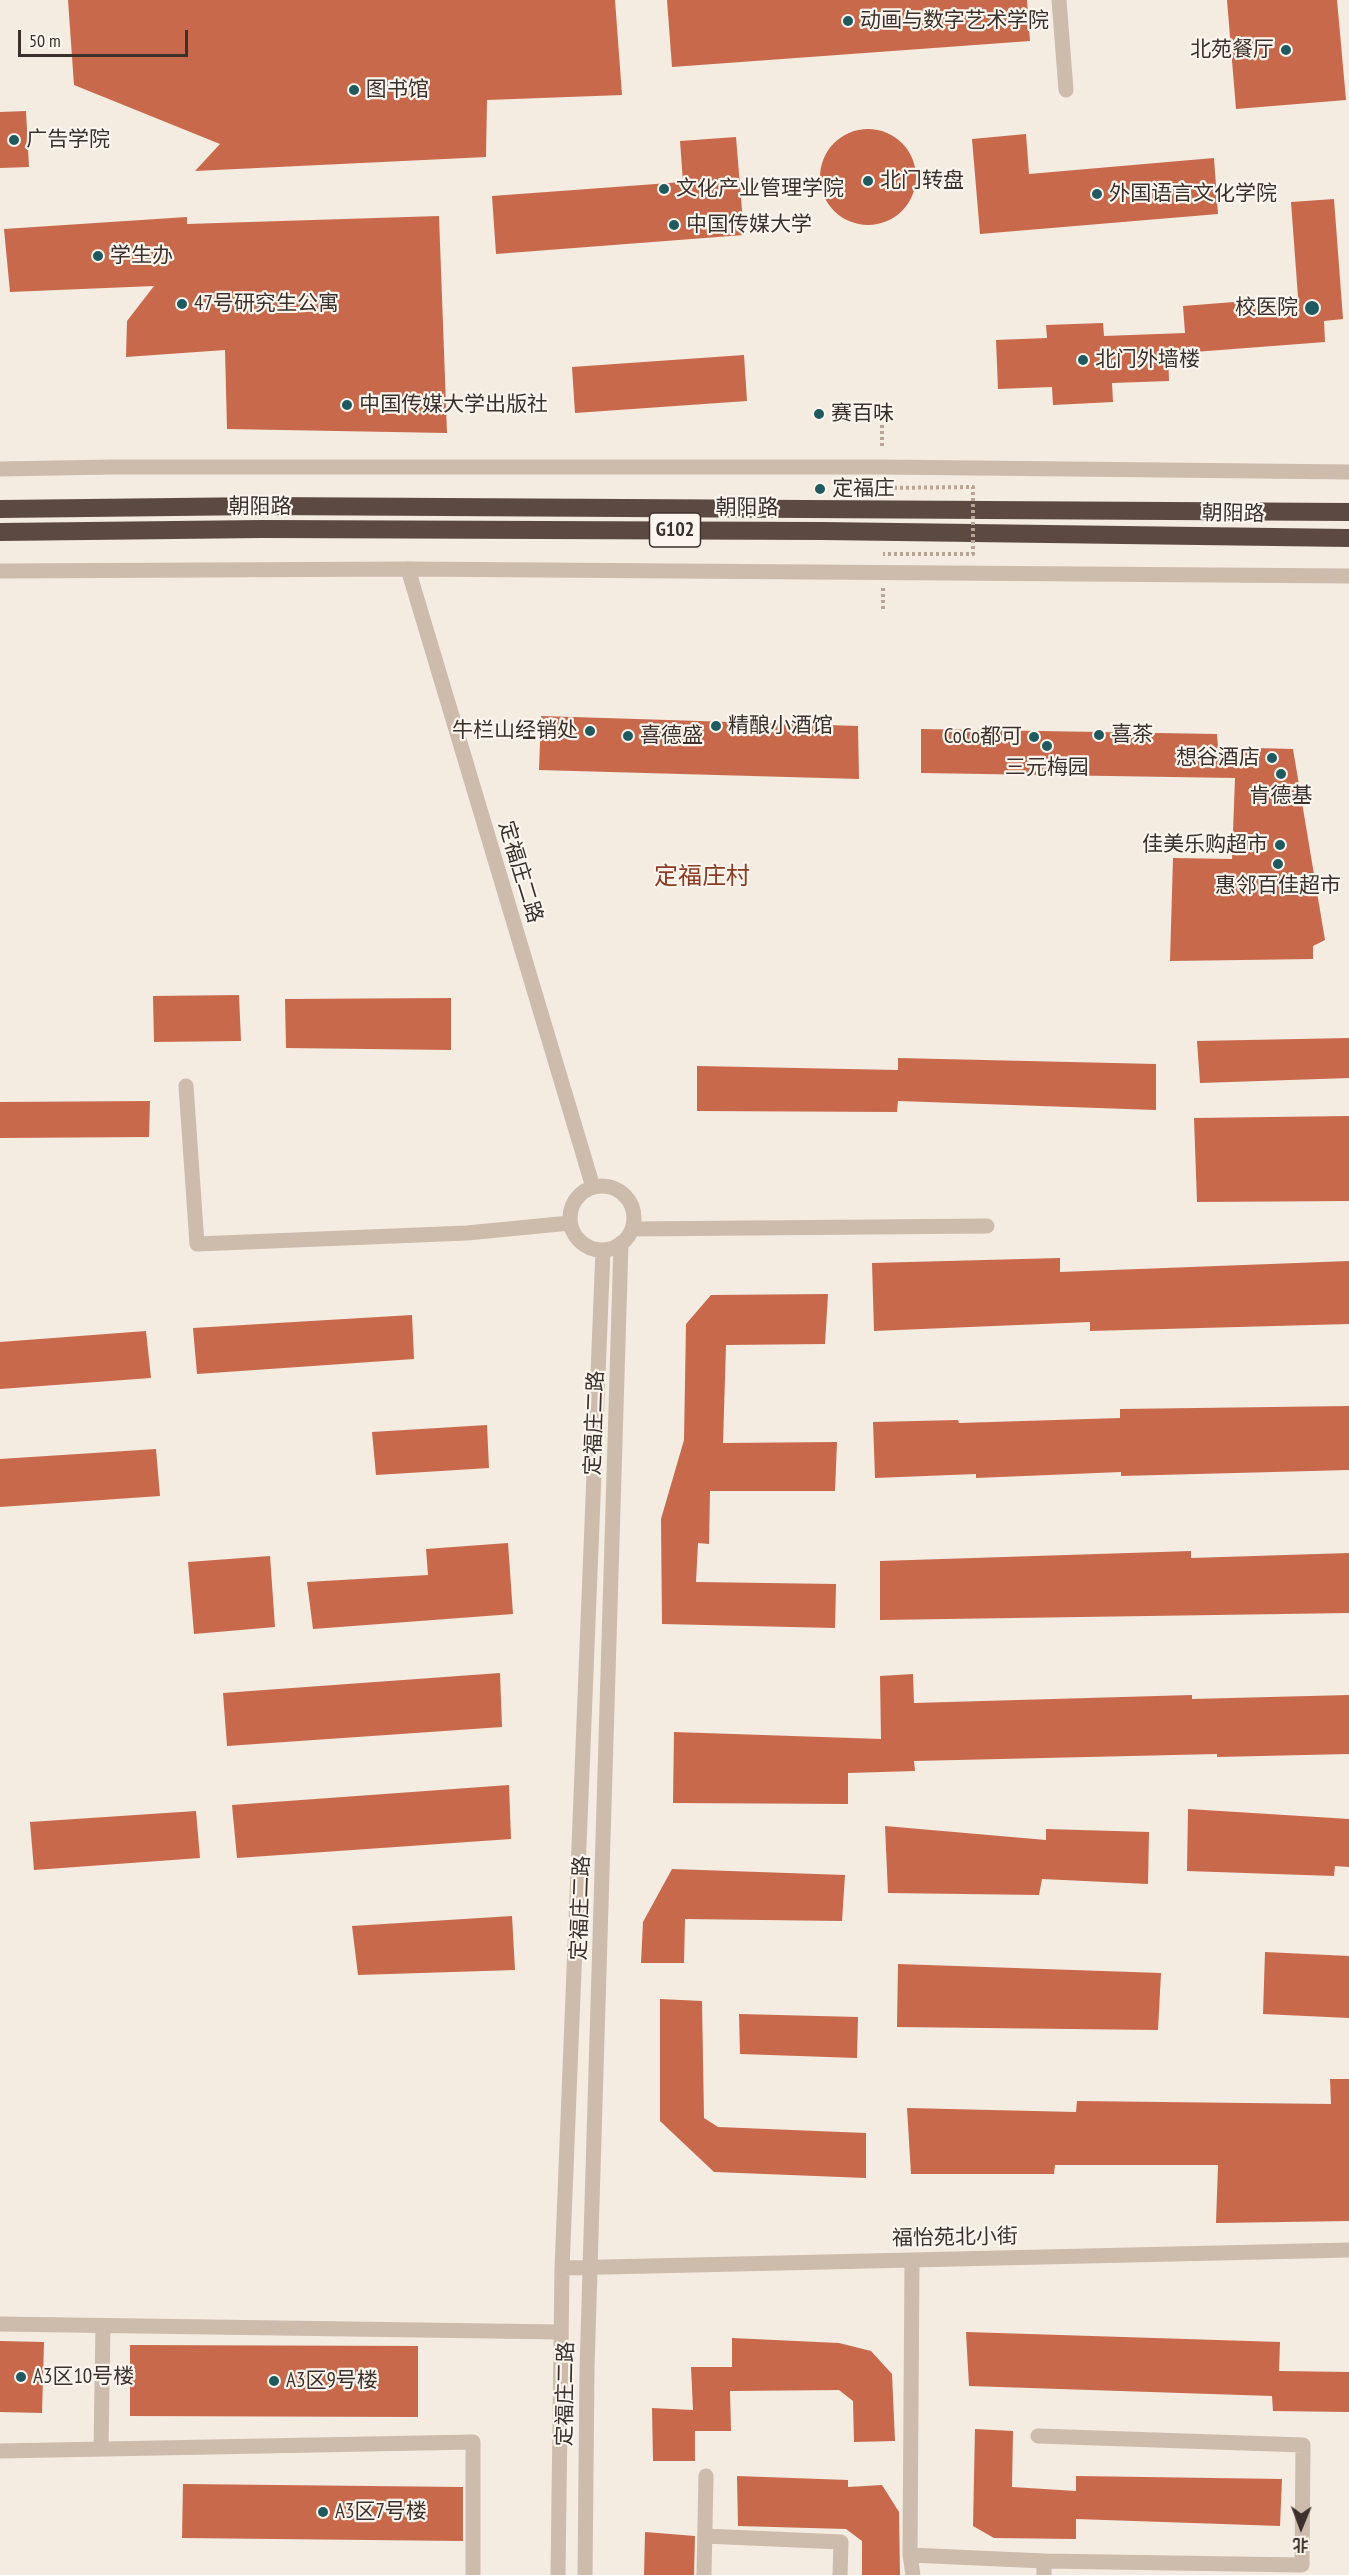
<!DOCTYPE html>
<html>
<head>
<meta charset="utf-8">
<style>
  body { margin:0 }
  #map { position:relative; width:1349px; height:2575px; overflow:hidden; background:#f4ebe1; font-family:"PT Sans Narrow","Noto Sans SC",sans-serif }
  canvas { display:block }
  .north { position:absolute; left:1271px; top:2497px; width:60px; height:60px; -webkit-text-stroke:4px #fbf5ee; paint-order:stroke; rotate:181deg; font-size:16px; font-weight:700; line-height:24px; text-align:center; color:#3b302b }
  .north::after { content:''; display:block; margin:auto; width:21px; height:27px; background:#3b302b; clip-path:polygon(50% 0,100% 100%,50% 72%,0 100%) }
  .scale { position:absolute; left:18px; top:30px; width:170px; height:27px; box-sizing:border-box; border:3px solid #3b302b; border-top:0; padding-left:8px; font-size:18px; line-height:21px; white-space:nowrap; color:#3b302b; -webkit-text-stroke:4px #fbf5ee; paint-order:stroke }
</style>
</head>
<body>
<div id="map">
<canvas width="1349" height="2575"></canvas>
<div class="north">北</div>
<div class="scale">50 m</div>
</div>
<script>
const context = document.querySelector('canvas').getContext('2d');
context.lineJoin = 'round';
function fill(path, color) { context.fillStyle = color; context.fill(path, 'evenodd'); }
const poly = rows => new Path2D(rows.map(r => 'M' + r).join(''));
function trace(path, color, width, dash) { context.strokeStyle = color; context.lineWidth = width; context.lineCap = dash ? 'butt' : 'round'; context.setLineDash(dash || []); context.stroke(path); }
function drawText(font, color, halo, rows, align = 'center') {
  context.font = font + ' "PT Sans Narrow","Noto Sans SC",sans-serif'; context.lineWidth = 4.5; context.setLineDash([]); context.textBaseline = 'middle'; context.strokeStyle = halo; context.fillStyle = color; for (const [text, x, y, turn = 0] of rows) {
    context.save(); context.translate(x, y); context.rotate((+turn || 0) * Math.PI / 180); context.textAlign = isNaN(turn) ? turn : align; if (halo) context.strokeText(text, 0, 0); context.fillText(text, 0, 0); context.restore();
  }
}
fill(poly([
  [68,0,615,0,622,95,487,100,486,157,195,171,220,144,74,85],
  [667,0,1027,0,1030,41,672,67],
  [1227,0,1337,0,1346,100,1236,109],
  [26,111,29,167,0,168,0,112],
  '820 177a48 48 0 1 1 96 0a48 48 0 1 1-96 0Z',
  [1026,134,1029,174,1214,158,1218,214,980,234,972,139],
  [736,137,744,235,496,254,492,196,683,182,680,141],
  [1334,199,1343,319,1324,321,1325,342,1168,354,1169,381,1112,383,1113,402,1053,405,1052,387,998,389,996,340,1047,338,1046,325,1103,323,1104,336,1185,333,1183,306,1298,297,1291,202],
  [439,216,447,433,227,429,225,350,126,357,127,321,154,286,10,292,4,229,187,217,187,224],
  [744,355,747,401,575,413,572,367],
  [541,716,858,726,859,779,539,770],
  [921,729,1217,734,1218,747,1293,749,1325,940,1313,946,1313,959,1170,961,1173,858,1232,859,1235,778,921,773],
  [239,995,241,1041,154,1042,153,996],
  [451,998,451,1050,286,1048,285,999],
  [1349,1038,1349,1078,1200,1083,1197,1041],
  [898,1058,1156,1064,1156,1110,898,1101,897,1112,697,1111,697,1066,898,1070],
  [150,1101,149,1137,0,1138,0,1102],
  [1349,1116,1349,1201,1197,1202,1194,1118],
  [1060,1258,1060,1272,1349,1261,1349,1324,1090,1331,1090,1322,874,1331,872,1263],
  [828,1294,825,1344,726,1345,723,1443,837,1442,835,1491,710,1491,709,1544,698,1543,696,1582,836,1584,835,1628,662,1624,661,1519,684,1440,686,1324,711,1295],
  [412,1315,414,1359,197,1374,193,1328],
  [146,1331,151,1378,0,1389,0,1342],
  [1349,1406,1349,1470,1121,1476,1121,1472,976,1478,976,1474,875,1478,873,1422,958,1420,959,1423,1120,1418,1120,1409],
  [487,1425,489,1468,376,1475,372,1432],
  [156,1449,160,1496,0,1507,0,1459],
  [508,1543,513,1614,313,1629,307,1582,428,1575,426,1549],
  [1191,1551,1191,1558,1349,1553,1349,1613,880,1620,880,1561],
  [270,1556,275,1627,194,1634,188,1562],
  [500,1673,502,1727,227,1746,223,1693],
  [913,1674,914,1703,1192,1695,1192,1699,1349,1695,1349,1754,1217,1757,1217,1754,914,1761,915,1771,848,1773,848,1804,673,1803,674,1732,881,1739,880,1676],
  [509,1785,511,1839,237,1858,232,1805],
  [1188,1809,1349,1819,1349,1867,1335,1866,1334,1876,1187,1871],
  [196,1811,200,1858,34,1870,30,1822],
  [885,1826,1046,1840,1046,1829,1149,1832,1148,1884,1042,1879,1039,1895,888,1893],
  [672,1869,845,1875,842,1921,685,1919,684,1963,641,1963,643,1922],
  [512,1916,515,1970,358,1975,352,1926],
  [1265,1952,1349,1956,1349,2018,1263,2014],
  [898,1964,1161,1973,1158,2030,897,2027],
  [660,1999,702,2001,704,2118,718,2127,866,2133,866,2178,714,2172,660,2121],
  [739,2014,858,2017,857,2058,740,2054],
  [1330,2079,1349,2079,1349,2221,1216,2223,1218,2165,1055,2165,1054,2174,911,2174,907,2108,1076,2112,1077,2101,1331,2104],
  [966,2332,1280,2342,1279,2371,1349,2372,1349,2412,1273,2411,1272,2396,969,2386],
  [732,2338,839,2343,871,2351,892,2374,895,2441,854,2442,853,2401,839,2390,730,2391,731,2431,695,2431,695,2461,653,2461,652,2408,693,2410,691,2367,732,2367],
  [0,2341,44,2342,42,2413,0,2412],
  [130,2345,418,2346,418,2417,130,2416],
  [975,2429,1013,2431,1012,2487,1076,2491,1076,2476,1282,2479,1280,2526,1076,2519,1076,2539,994,2538,973,2526],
  [737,2476,848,2480,848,2487,882,2485,899,2512,900,2575,862,2575,862,2541,846,2529,738,2526],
  [183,2484,463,2487,463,2541,182,2538],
  [645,2532,695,2536,694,2575,644,2575]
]), '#c8694b');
trace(poly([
  [882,425,882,449],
  [883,588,883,609]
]), '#b9a596', 4, [3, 3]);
trace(poly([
  [1059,0,1066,90],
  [0,469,112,467,882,467,1349,472],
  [408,569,593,1187],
  [0,571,408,569,1349,576],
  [186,1086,197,1244,467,1233,570,1223],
  '570 1218a32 32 0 1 1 64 0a32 32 0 1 1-64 0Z',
  [632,1229,987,1226],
  [912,2260,910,2555,913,2575],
  [562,2268,1349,2250],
  [0,2324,560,2332],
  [1038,2436,1303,2445,1302,2565,1044,2561],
  [101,2448,103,2326],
  [0,2451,473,2442,473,2575],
  [705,2536,841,2542,840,2575],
  [910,2555,1044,2561,1044,2575],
  [558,2575,562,2268,603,1250],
  [585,2575,587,2369,621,1243],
  [704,2575,706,2476]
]), '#cdbbac', 15);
trace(poly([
  [0,509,262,506,1349,512],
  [0,532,262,529,822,531,1349,538]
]), '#5c4a42', 18);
trace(poly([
  [882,488,973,487,973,554,883,554]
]), '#b9a596', 4, [3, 3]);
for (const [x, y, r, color] of [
  [848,21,6,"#1f5a5e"],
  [1286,50,6,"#1f5a5e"],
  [354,90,6,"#1f5a5e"],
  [14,140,6,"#1f5a5e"],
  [868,181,6,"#1f5a5e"],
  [664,189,6,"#1f5a5e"],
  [1097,194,6,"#1f5a5e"],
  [674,225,6,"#1f5a5e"],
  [98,256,6,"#1f5a5e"],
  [182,304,6,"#1f5a5e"],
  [1312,308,8,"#1f5a5e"],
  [1083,360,6,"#1f5a5e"],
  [347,405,6,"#1f5a5e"],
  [819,414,6,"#1f5a5e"],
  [820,489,6,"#1f5a5e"],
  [716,726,6,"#1f5a5e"],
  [590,731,6,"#1f5a5e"],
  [1099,735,6,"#1f5a5e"],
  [628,736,6,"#1f5a5e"],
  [1034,737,6,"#1f5a5e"],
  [1047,746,6,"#1f5a5e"],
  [1272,758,6,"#1f5a5e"],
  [1281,774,6,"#1f5a5e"],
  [1280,845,6,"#1f5a5e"],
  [1278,864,6,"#1f5a5e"],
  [21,2377,6,"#1f5a5e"],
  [274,2381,6,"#1f5a5e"],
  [323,2512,6,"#1f5a5e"]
]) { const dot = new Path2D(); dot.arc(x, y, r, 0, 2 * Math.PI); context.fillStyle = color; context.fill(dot); trace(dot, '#fbf5ee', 2); }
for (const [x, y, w] of [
  [675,530,51]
]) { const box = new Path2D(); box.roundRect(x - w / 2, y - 17, w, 34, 4.5); context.fillStyle = '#fbf5ee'; context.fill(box); trace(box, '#3b302b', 1.5); }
drawText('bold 20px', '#3b302b', null, [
  ["G102",675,530]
]);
drawText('21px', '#3b302b', '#fbf5ee', [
  ["动画与数字艺术学院",860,21],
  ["北苑餐厅",1274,50,"right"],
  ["图书馆",366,90],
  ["广告学院",26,140],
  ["北门转盘",880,181],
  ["文化产业管理学院",676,189],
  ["外国语言文化学院",1109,194],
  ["中国传媒大学",686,225],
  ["学生办",110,256],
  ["47号研究生公寓",194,304],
  ["校医院",1298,308,"right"],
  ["北门外墙楼",1095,360],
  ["中国传媒大学出版社",359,405],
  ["赛百味",831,414],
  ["定福庄",832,489],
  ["精酿小酒馆",728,726],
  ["牛栏山经销处",578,731,"right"],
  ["喜茶",1111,735],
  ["喜德盛",640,736],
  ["CoCo都可",1022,737,"right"],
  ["想谷酒店",1260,758,"right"],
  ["三元梅园",1047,768,"center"],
  ["肯德基",1281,796,"center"],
  ["佳美乐购超市",1268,845,"right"],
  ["惠邻百佳超市",1278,886,"center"],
  ["A3区10号楼",33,2377],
  ["A3区9号楼",286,2381],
  ["A3区7号楼",335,2512]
], 'left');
drawText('21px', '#3b302b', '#fbf5ee', [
  ["朝阳路",260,507],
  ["朝阳路",747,508],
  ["朝阳路",1233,514,1],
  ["定福庄二路",520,872,73],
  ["定福庄二路",595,1423,-88],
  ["定福庄二路",581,1908,-88],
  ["福怡苑北小街",955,2238,-1],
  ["定福庄二路",566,2394,-89]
]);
drawText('24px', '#8c3b22', '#fbf5ee', [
  ["定福庄村",702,877]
]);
</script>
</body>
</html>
